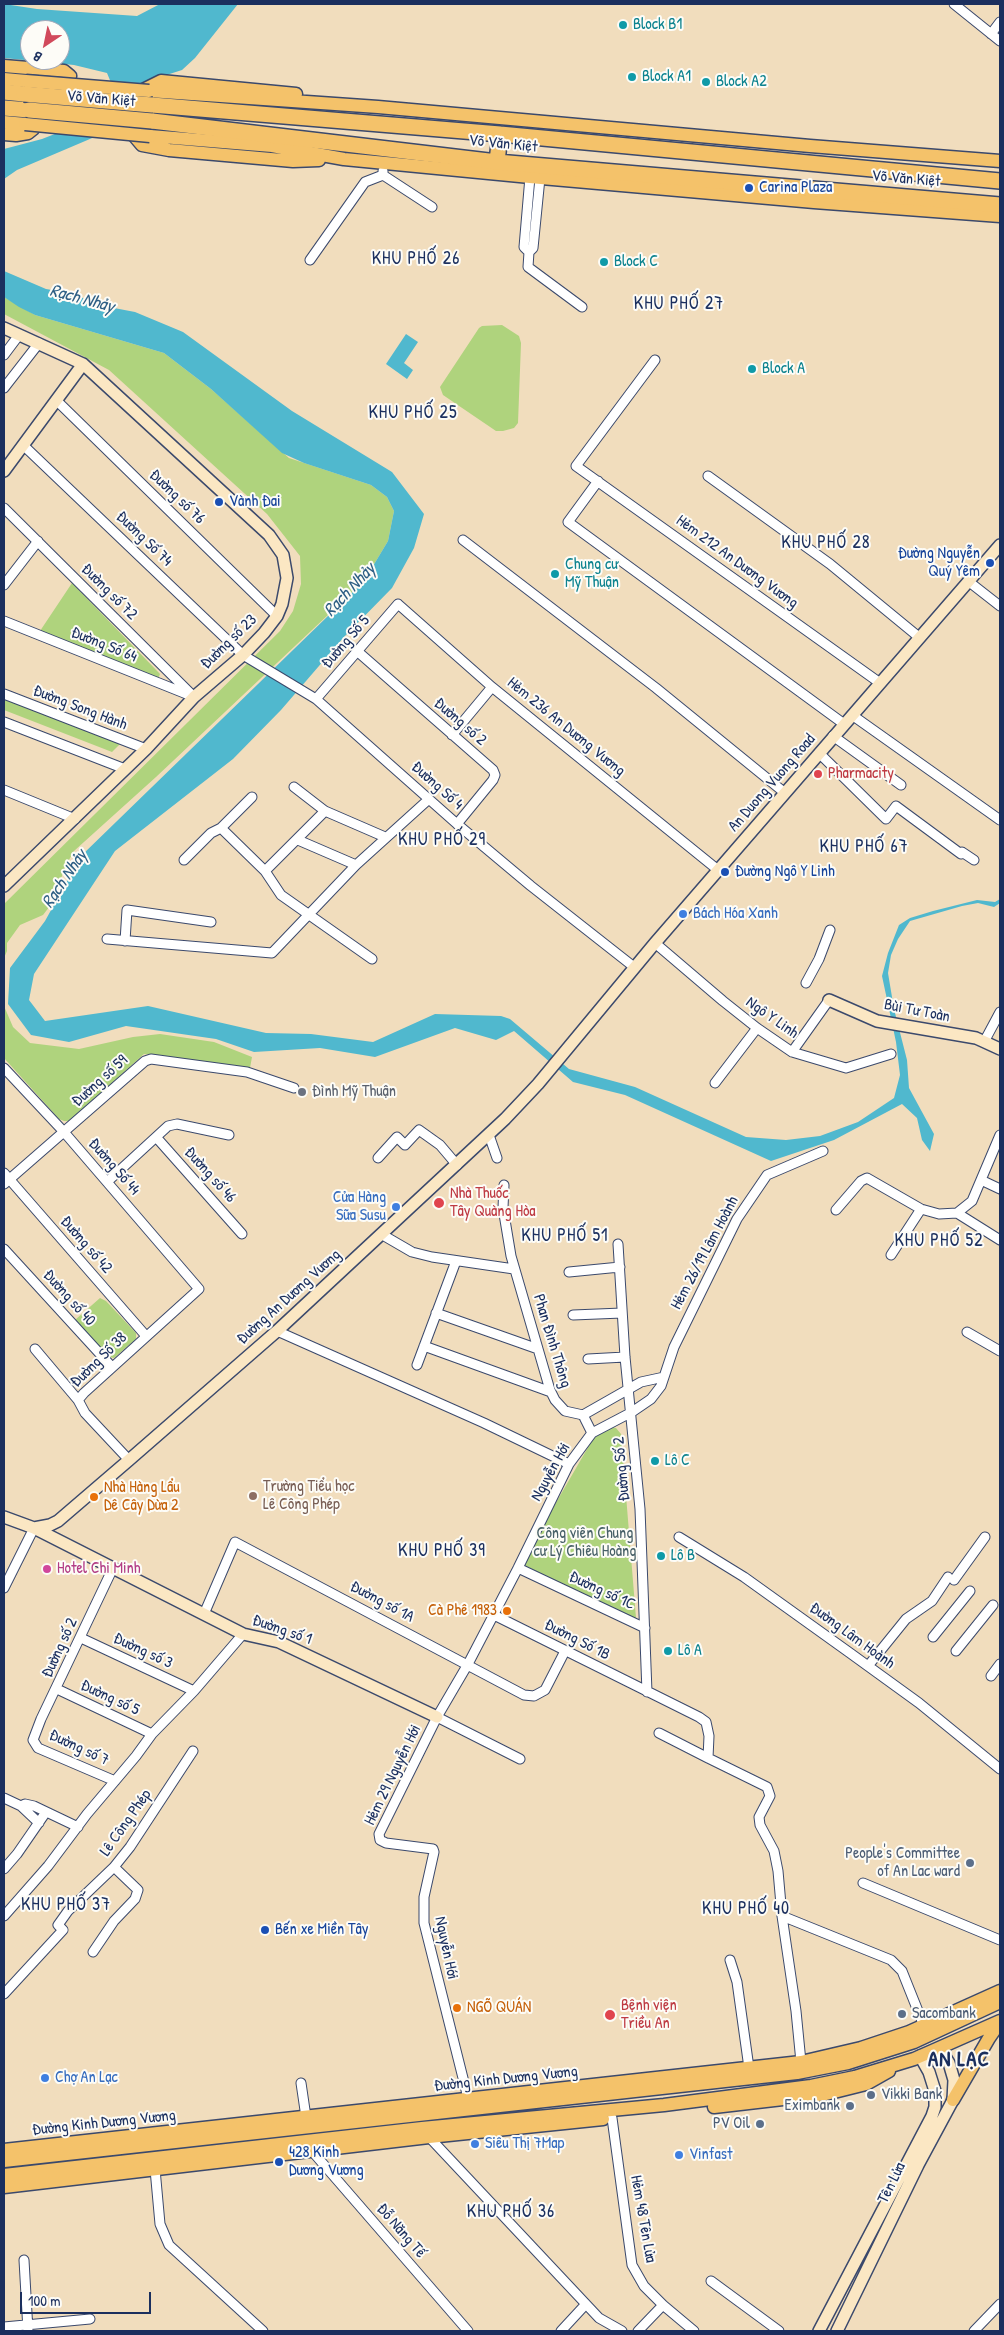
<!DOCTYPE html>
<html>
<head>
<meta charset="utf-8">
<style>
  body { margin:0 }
  #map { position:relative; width:1004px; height:2335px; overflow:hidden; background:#f1ddbd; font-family:"Patrick Hand",sans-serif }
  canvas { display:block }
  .frame { position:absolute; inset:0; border:5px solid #1b2f5e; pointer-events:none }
  .north { position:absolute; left:20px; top:20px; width:50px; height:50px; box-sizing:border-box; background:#fdfcf7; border:1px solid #a3aaba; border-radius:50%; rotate:214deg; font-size:14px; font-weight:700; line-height:20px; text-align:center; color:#1b2f5e }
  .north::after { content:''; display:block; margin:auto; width:18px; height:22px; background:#d1495b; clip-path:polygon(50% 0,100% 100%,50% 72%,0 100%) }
  .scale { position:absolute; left:20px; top:2292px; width:131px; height:22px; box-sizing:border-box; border:2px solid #1b2f5e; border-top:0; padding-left:6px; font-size:15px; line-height:18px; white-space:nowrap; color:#1b2f5e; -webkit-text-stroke:4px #fdfcf7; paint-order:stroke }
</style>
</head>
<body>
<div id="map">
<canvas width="1004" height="2335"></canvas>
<div class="frame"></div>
<div class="north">B</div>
<div class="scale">100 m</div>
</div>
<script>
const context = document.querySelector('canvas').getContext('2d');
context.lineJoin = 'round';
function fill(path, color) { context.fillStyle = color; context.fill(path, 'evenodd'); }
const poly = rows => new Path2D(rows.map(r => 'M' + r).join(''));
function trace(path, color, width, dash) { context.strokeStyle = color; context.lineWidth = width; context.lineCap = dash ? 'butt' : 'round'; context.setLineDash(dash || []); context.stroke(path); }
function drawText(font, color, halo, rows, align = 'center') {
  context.font = font + ' "Patrick Hand",sans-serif'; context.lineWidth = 4; context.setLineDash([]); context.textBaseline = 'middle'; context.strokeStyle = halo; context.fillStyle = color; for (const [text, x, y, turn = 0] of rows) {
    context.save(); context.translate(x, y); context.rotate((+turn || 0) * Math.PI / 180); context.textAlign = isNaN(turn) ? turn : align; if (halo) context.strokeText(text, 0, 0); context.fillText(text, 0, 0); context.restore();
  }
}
fill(poly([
  [4,297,35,315,164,353,211,389,289,458,371,485,387,497,394,511,388,541,364,581,156,777,74,851,65,867,53,902,43,915,20,925,7,943,7,951,4,958,4,904,280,631,293,611,301,584,300,556,267,514,109,370,4,314],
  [502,325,519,336,521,343,518,423,514,428,503,431,496,431,443,395,440,387,479,328,482,326],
  [72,583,160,674,158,679,40,631],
  [4,699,120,744,112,752,4,710],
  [4,1006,13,1027,30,1043,79,1049,133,1037,160,1034,214,1042,252,1057,250,1068,144,1054,70,1121,64,1121,59,1119,4,1058],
  [100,1298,106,1301,136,1333,136,1339,114,1358,109,1357,75,1320],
  [610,1427,616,1428,621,1434,636,1618,633,1620,524,1565,524,1558,594,1437]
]), '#afd37d');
fill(poly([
  [4,4,37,9,137,16,160,4,238,4,195,58,182,70,154,79,138,89,115,124,104,133,17,170,4,179,4,149,42,139,88,121,100,114,108,107,114,90,107,73,74,65,4,58],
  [30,30,60,30,60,60,30,60],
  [4,271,46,289,76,294,93,304,135,312,183,332,292,411,392,472,424,514,414,548,392,588,344,637,281,710,233,759,115,851,34,974,29,1000,45,1021,148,1006,266,1033,311,1034,373,1042,435,1014,501,1016,510,1019,569,1069,635,1087,746,1137,786,1140,820,1136,858,1122,894,1098,900,1075,896,1042,882,976,888,953,899,925,910,918,933,911,977,900,995,902,1000,899,1000,903,994,907,978,903,962,906,910,921,898,939,891,955,888,973,894,1009,907,1060,909,1088,934,1134,930,1151,922,1140,917,1118,902,1104,834,1140,771,1161,625,1095,573,1082,514,1031,496,1040,455,1028,375,1057,320,1048,254,1052,216,1039,126,1026,69,1042,31,1035,8,1004,10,968,45,921,81,856,364,581,388,541,394,511,387,497,371,485,304,463,282,453,211,389,164,353,35,315,19,307,4,297],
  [406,334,418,342,404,363,413,370,407,379,386,364]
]), '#50b8ce');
const street = poly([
  [954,4,1000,41],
  [991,34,1000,22],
  [383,171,383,175,432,207],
  [530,177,524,247,529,252,533,248,540,178],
  [529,252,528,267,582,307],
  [310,260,365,182,383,175],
  [4,355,19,335],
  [655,360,576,466,880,683],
  [4,388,39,343],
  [56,400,277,616],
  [23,445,243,655,316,699,457,824,531,886,634,967],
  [708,476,830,564,920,638],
  [598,481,568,522,844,724],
  [4,508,194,697],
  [463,540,656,688,785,793],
  [968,581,1000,606],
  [4,585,38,541],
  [4,621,189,695],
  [357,651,493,770,495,775,493,780,457,824],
  [4,694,146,749],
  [316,699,398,604,492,687,718,870],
  [852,715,1000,820],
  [4,722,125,769],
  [452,735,492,687],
  [833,736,901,785],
  [819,753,886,819,896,806,961,854,962,852,974,860],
  [294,787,325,811,385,837],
  [4,790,75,819],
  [221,828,265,871,281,895,372,959],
  [298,840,356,865],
  [184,860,211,833,221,828,252,797],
  [265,871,325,811],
  [107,939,272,953,356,865,429,799],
  [125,941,127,910,211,922],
  [655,943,723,1001,757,1028,792,1052,846,1068,891,1054],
  [806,983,819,959,830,930],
  [985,1040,1000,1012],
  [792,1052,829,1000],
  [4,1068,64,1132,199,1289,84,1393,78,1400],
  [715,1083,757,1028],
  [489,1135,497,1158],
  [156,1137,242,1234],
  [378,1158,397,1137,405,1145,419,1130,440,1145,457,1165],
  [4,1173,146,1336],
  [981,1180,1000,1189],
  [107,1182,168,1126,177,1124,229,1135],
  [4,1184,145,1061,151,1059,247,1072,294,1088],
  [504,1185,503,1208,511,1256,550,1390,555,1400,565,1411,583,1415,592,1433],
  [836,1210,861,1181,867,1178,921,1209,939,1214,957,1213,972,1201,1000,1135],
  [957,1213,1000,1240],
  [381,1234,412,1252,432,1257,514,1269],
  [618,1244,625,1357,640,1509,647,1692],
  [4,1249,112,1367],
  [891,1255,921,1209],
  [569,1272,620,1267],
  [436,1313,538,1349],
  [573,1315,622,1313],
  [277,1331,484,1423,569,1464],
  [967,1332,1000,1351],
  [424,1346,551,1392],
  [35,1349,78,1400,85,1413,129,1460],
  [588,1359,625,1357],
  [417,1365,456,1261],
  [583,1415,641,1382,664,1377],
  [679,1537,744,1577,850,1653,919,1703,1000,1769],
  [113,1568,41,1719,33,1740,38,1748,115,1781],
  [518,1568,645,1628],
  [954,1580,985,1537],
  [4,1588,34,1528],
  [204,1614,235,1542,524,1695,534,1696,545,1690,565,1651],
  [494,1615,699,1717,706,1722,709,1736,708,1758,767,1787,770,1796,759,1817,760,1825,774,1851,778,1871,782,1916,796,2011,801,2062],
  [933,1637,970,1591],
  [81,1638,194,1691],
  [956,1651,993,1605],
  [868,1666,906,1619,932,1601,948,1577],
  [991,1676,1000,1664],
  [57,1689,152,1734],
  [437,1717,520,1759],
  [659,1733,708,1758],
  [4,1798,21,1806,39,1823],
  [21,1806,25,1804,34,1806,78,1827],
  [4,1869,17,1854,46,1812],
  [863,1883,1000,1940],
  [4,1916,48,1866,87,1814,136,1756,152,1734,194,1691,243,1634],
  [782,1916,891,1960,902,1971,924,2026],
  [93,1952,114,1921,135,1899,138,1890,114,1867],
  [730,1960,737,1982,749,2068],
  [4,1994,63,1930,58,1925,68,1911,114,1867,130,1847,193,1751],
  [301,2083,306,2117],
  [468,2098,424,1923,424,1897,434,1852,433,1849,386,1843,380,1840,379,1834,437,1717,468,1664,518,1568,569,1464,592,1433,632,1412,651,1399,661,1386,674,1347,737,1219,767,1175,823,1151],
  [612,2118,632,2265,644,2286,663,2305,694,2331],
  [429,2137,599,2318,622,2331],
  [312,2151,468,2331],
  [155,2169,160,2224,169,2245,263,2331],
  [24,2260,28,2331],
  [711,2281,779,2331],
  [4,2327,90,2319],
  [561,2331,586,2304],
  [638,2331,663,2305],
  [974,2331,1000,2304]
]);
const secondary = poly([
  [4,328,83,364,269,535,283,555,287,578,282,604,277,616,264,633,243,655,194,697,146,749,4,886],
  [4,471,83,364],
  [829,1000,877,1021,976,1038,1000,1049],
  [4,1517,34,1528,243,1634,279,1642,437,1717],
  [34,1528,50,1525,58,1521,129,1460,277,1331,505,1119,538,1084,655,943,1000,545],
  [819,2331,932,2116,935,2107,935,2091,929,2072,920,2056],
  [837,2331,918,2165,953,2100,954,2080,949,2063,940,2048]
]);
const primary = poly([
  [4,66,64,71,70,76,67,85,33,129,28,133,16,135,4,134],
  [4,79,26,81],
  [149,91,378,107,810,146,1000,161],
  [296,94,161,81,143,90,136,99,128,123,131,132,142,145,169,150,293,161,319,160],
  [4,122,25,124],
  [150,136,272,146,344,159,530,177,814,202,1000,216],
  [953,2100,989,2038,1000,2022],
  [714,2107,826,2094,866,2084,889,2071],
  [4,2150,801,2062,861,2048,909,2032,1000,1991],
  [4,2161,797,2073,848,2063,914,2042,1000,2002],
  [4,2175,422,2128,664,2105,811,2086,855,2077,914,2059,1000,2021],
  [4,2187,429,2137,603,2119]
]);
const highway = poly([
  [4,92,24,94],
  [152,105,500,134,1000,181],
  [4,108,29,110],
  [152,121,497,162,1000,205],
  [497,162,500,134]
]);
trace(street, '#3b496c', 11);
trace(secondary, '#3b496c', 14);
trace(primary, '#3b496c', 15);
trace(highway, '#3b496c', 18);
trace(street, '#fff', 9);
trace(secondary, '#fbe7c3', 11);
trace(primary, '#f4c26a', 12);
trace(highway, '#f4c26a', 15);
const primaryBridge = poly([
  [26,81,149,91],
  [25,124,150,136]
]);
const highwayBridge = poly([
  [24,94,152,105],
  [29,110,152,121]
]);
trace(primaryBridge, '#3b496c', 15, []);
trace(highwayBridge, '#3b496c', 18, []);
trace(primaryBridge, '#f4c26a', 12);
trace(highwayBridge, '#f4c26a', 15);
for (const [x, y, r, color] of [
  [623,25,5,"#0f9aa8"],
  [632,77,5,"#0f9aa8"],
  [706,82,5,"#0f9aa8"],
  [749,188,5,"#1a4fb4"],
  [604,262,5,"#0f9aa8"],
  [752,369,5,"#0f9aa8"],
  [219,502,5,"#1a4fb4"],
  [990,563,5,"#1a4fb4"],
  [555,574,5,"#0f9aa8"],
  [818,774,5,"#e0444e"],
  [725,872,5,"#1a4fb4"],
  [683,914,5,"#3f7fe0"],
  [302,1092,5,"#6b7280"],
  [439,1203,6,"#e0444e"],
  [396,1207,5,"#3f7fe0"],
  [655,1461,5,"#0f9aa8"],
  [253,1496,5,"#8d6e63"],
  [94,1497,5,"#e8710a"],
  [661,1556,5,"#0f9aa8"],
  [47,1569,5,"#d1479c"],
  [507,1611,5,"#e8710a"],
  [668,1651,5,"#0f9aa8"],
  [970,1863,5,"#5c6f8a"],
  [265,1930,5,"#1a4fb4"],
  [457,2008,5,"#e8710a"],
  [902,2014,5,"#5c6f8a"],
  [610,2015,6,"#e0444e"],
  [45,2078,5,"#3f7fe0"],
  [871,2095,5,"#5c6f8a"],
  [850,2106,5,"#5c6f8a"],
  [760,2124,5,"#5c6f8a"],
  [475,2144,5,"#3f7fe0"],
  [679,2155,5,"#3f7fe0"],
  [279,2162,5,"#1a4fb4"]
]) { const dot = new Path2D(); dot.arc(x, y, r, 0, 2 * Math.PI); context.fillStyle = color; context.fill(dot); trace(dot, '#fdfcf7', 2); }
drawText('16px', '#0d838f', '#fdfcf7', [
  ["Block B1",633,25],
  ["Block A1",642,77],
  ["Block A2",716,82],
  ["Block C",614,262],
  ["Block A",762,369],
  ["Chung cư",565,565],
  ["Mỹ Thuận",565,583],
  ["Lô C",665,1461],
  ["Lô B",671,1556],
  ["Lô A",678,1651]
], 'left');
drawText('16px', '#1b2f5e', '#fdfcf7', [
  ["Võ Văn Kiệt",101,99,5],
  ["Võ Văn Kiệt",503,144,6],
  ["Võ Văn Kiệt",906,179,5],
  ["Đường số 76",177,497,44],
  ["Đường Số 74",144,539,44],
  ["Hẻm 212 An Dương Vương",737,562,36],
  ["Đường số 72",109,592,45],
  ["Đường số 23",229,642,-44],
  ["Đường Số 5",346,642,-49],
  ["Đường Số 64",104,645,22],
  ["Đường Song Hành",80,708,21],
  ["Đường số 2",460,722,41],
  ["Hẻm 236 An Dương Vương",566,727,39],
  ["An Duong Vuong Road",772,783,-49],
  ["Đường Số 4",437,786,42],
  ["Bùi Tư Toàn",917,1011,11],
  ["Ngô Y Linh",772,1018,35],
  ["Đường số 59",100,1081,-42],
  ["Đường Số 44",114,1167,49],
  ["Đường số 46",210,1175,48],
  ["Đường số 42",86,1245,49],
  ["Hẻm 26/19 Lâm Hoành",705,1253,-62],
  ["Đường An Dương Vương",289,1297,-42],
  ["Đường số 40",69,1298,48],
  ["Phan Đình Thông",552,1341,73],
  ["Đường Số 38",99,1360,-44],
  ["Đường Số 2",622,1469,-95],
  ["Nguyễn Hới",551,1472,-61],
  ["Đường số 1C",602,1591,25],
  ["Đường số 1A",382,1602,28],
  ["Đường số 1",282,1630,19],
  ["Đường Lâm Hoành",852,1636,36],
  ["Đường Số 1B",577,1640,27],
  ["Đường số 2",60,1648,-65],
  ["Đường số 3",143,1651,25],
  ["Đường số 5",110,1698,25],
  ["Đường số 7",79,1748,25],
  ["Hẻm 29 Nguyễn Hới",393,1775,-64],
  ["Lê Công Phép",126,1823,-55],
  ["Nguyễn Hới",446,1948,78],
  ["Đường Kinh Dương Vương",506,2079,-6],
  ["Đường Kinh Dương Vương",104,2123,-6],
  ["Tên Lửa",892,2183,-64],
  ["Hẻm 48 Tên Lửa",643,2219,80],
  ["Đỗ Năng Tế",401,2231,49]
]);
drawText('16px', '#164399', '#fdfcf7', [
  ["Carina Plaza",759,188],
  ["Vành Đai",229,502],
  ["Đường Nguyễn",980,554,"right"],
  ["Quý Yêm",980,572,"right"],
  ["Đường Ngô Y Linh",735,872],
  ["Bến xe Miền Tây",275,1930],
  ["428 Kinh",289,2153],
  ["Dương Vương",289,2171]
], 'left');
drawText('16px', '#be3a42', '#fdfcf7', [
  ["Pharmacity",828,774],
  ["Nhà Thuốc",450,1194],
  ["Tây Quàng Hòa",450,1212],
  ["Bệnh viện",621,2006],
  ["Triều An",621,2024]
], 'left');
drawText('16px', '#366cbe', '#fdfcf7', [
  ["Bách Hóa Xanh",693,914],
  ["Cửa Hàng",386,1198,"right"],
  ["Sữa Susu",386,1216,"right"],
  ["Chợ An Lạc",55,2078],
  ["Siêu Thị 7Map",485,2144],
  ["Vinfast",689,2155]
], 'left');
drawText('16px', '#5b616d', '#fdfcf7', [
  ["Đình Mỹ Thuận",312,1092]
], 'left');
drawText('16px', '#785e54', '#fdfcf7', [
  ["Trường Tiểu học",263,1487],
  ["Lê Công Phép",263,1505]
], 'left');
drawText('16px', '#c56008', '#fdfcf7', [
  ["Nhà Hàng Lẩu",104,1488],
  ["Dê Cây Dừa 2",104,1506],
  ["Cà Phê 1983",497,1611,"right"],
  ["NGÕ QUÁN",467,2008]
], 'left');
drawText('16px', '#476067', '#fdfcf7', [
  ["Công viên Chung",585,1534],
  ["cư Lý Chiêu Hoàng",585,1552]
]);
drawText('16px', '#b23c85', '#fdfcf7', [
  ["Hotel Chi Minh",57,1569]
], 'left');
drawText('16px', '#4e5e75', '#fdfcf7', [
  ["People's Committee",960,1854],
  ["of An Lac ward",960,1872],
  ["Sacombank",912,2014,"left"],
  ["Vikki Bank",881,2095,"left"],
  ["Eximbank",840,2106],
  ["PV Oil",750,2124]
], 'right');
context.letterSpacing = '1px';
drawText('18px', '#1b2f5e', '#fdfcf7', [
  ["KHU PHỐ 26",416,259],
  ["KHU PHỐ 27",679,304],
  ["KHU PHỐ 25",413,413],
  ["KHU PHỐ 28",826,543],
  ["KHU PHỐ 29",442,840],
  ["KHU PHỐ 67",864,847],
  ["KHU PHỐ 51",565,1236],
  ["KHU PHỐ 52",939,1241],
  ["KHU PHỐ 39",442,1551],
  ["KHU PHỐ 37",66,1905],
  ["KHU PHỐ 40",746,1909],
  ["KHU PHỐ 36",511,2212]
]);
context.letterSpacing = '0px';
drawText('italic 18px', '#2e5f85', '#fdfcf7', [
  ["Rạch Nhảy",82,299,15],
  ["Rạch Nhảy",350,590,-47],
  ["Rạch Nhảy",65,879,-56]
]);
context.letterSpacing = '1px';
drawText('bold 21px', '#1b2f5e', '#fdfcf7', [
  ["AN LẠC",959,2060]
]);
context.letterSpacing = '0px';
</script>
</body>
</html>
